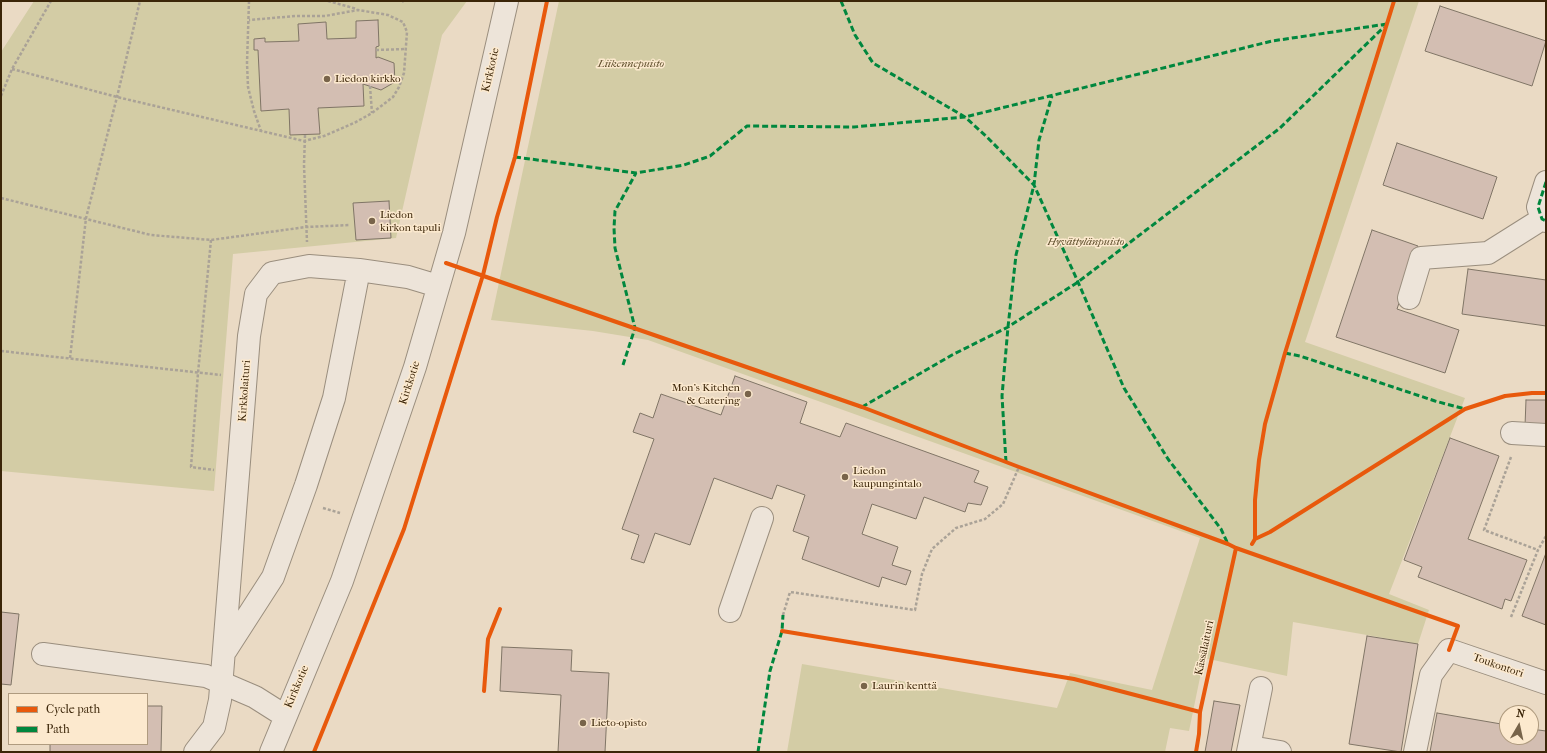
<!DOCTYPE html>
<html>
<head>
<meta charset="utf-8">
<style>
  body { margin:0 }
  #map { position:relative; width:1547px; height:753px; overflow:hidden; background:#eadac4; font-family:"IM FELL French Canon",serif }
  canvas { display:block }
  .frame { position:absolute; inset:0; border:2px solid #3b2508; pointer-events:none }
  .legend { position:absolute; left:8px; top:693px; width:140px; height:52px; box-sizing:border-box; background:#fce9ce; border:1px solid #af9b7f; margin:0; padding:5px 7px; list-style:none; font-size:12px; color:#3b2508 }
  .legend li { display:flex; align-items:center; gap:8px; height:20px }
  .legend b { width:20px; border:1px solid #af9b7f }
  .north { position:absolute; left:1499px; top:705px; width:40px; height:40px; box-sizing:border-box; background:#fce9ce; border:1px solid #af9b7f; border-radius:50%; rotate:9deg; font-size:11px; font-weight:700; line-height:16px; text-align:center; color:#3b2508 }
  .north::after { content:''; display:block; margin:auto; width:14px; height:18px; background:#78644a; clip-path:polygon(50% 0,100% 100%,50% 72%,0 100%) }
</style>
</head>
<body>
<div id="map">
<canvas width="1547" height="753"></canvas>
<div class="frame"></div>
<ul class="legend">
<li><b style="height:5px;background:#e8590c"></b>Cycle path</li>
<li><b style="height:5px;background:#00873e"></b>Path</li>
</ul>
<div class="north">N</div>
</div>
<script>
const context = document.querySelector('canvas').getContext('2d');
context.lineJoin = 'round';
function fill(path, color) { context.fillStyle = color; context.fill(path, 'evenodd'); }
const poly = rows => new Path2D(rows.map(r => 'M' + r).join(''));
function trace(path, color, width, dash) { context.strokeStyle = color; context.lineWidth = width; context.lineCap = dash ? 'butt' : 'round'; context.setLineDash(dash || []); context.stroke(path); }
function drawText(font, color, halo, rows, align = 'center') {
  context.font = font + ' "IM FELL French Canon",serif'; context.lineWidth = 3; context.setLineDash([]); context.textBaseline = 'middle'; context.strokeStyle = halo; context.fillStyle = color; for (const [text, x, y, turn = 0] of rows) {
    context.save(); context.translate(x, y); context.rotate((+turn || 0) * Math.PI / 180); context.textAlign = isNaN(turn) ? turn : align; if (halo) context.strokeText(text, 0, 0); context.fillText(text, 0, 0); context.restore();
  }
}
fill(poly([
  [34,1,467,1,442,35,396,238,233,254,214,491,1,471,1,52],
  [559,1,1419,1,1305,342,1465,398,1389,594,1429,610,1418,644,1293,622,1287,676,1204,658,1189,731,1170,728,1165,752,787,752,802,664,1057,708,1070,673,1152,690,1200,538,648,340,593,331,491,320]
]), '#d3cca5');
const building = poly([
  [1440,6,1546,41,1532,86,1425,51,1440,6],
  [378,20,379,46,376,47,376,58,378,57,394,63,395,82,381,90,363,84,364,106,318,108,320,134,290,135,289,109,261,111,258,50,254,50,254,39,265,38,265,42,299,41,298,24,326,22,327,39,356,38,356,21,378,20],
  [1397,143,1497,177,1483,219,1383,185,1397,143],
  [389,201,391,238,356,240,353,203,389,201],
  [1372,230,1418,246,1397,309,1459,330,1445,373,1336,337,1372,230],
  [1468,269,1546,280,1546,326,1462,314,1468,269],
  [735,376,807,402,800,423,840,437,846,423,979,471,974,482,988,487,981,505,968,503,965,512,924,497,916,519,872,504,862,534,898,547,892,565,911,571,906,585,882,577,879,587,802,559,809,537,793,531,805,495,777,485,772,499,714,478,690,545,655,533,644,563,631,559,639,535,622,529,654,439,633,432,640,413,653,418,661,394,721,415,735,376],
  [1526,400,1546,400,1546,426,1525,426,1526,400],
  [1450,438,1499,456,1468,539,1527,560,1511,601,1505,599,1502,609,1418,577,1422,567,1404,560,1450,438],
  [1546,553,1546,625,1522,616,1546,553],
  [1,612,19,614,11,685,1,684,1,612],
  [1367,636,1418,644,1401,752,1349,744,1367,636],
  [502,647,572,650,571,671,609,673,605,752,558,752,561,695,500,691,502,647],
  [1214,701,1240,705,1231,752,1205,752,1214,701],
  [147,706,162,706,161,752,50,752,50,744,147,744,147,706],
  [1437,713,1507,725,1507,737,1531,737,1531,729,1546,731,1546,752,1430,752,1437,713]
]);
fill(building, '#d3beb2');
trace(building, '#807566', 1);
const minor = poly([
  [1546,182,1538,207,1542,219,1546,221],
  [1409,298,1421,258,1488,253,1542,219],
  [1512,433,1546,435],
  [730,611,762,518],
  [226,650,273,577,306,485,334,398,359,270],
  [43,654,206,676,255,697,285,716],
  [1250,747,1280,752],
  [195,752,214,727,220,700,249,336,256,294,272,273,309,266,359,270,408,277,438,286],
  [271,752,342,581,415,367,454,233,507,1],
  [1248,752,1261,688],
  [1415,752,1431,675,1449,650,1546,683]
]);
trace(minor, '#9a8e7e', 24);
trace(poly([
  [249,1,247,63,248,87,254,111,261,131],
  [328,1,357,9],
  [402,2,403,1],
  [376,50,406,49],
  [12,69,117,97,304,141,324,136,356,122,372,113,393,97,399,87,404,73,407,32,403,22,388,15,358,10,325,16,296,16,249,20],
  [370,86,372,113],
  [1,96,12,69,51,1],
  [305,135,304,165,307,242],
  [1,198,151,235,211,240,306,227,350,225],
  [211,240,198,373,191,467,214,470],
  [1,351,221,375],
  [70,358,86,218,117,97,140,1],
  [1511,457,1484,530,1538,550],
  [323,508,340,513],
  [783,615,790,592,915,610,922,574,932,549,956,528,985,519,1003,504,1019,467],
  [1511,617,1538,550,1546,536]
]), '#aaa297', 2.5, [3, 2]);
trace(minor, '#ede4d9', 22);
trace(poly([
  [841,1,855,35,873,63,965,117,1272,41,1387,24],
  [515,157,636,173,684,165,710,156,747,126,854,127,965,117,987,137,1034,185,1078,282,1124,388,1168,459,1221,529,1228,544],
  [1546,182,1538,207,1542,219,1546,221],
  [1285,353,1300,356,1435,401,1465,409],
  [623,365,635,328,615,248,614,228,615,211,636,173],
  [862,407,952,355,1008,327,1078,282,1280,128,1384,27],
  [1006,462,1002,396,1008,327,1016,255,1034,185,1039,140,1052,96],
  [758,752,770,671,782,631,783,615]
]), '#00873e', 3, [6, 3]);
trace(poly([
  [446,263,862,407,1019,467,1228,544,1236,548,1458,626,1449,650],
  [1255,539,1255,500,1259,460,1265,424,1285,353,1394,1],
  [1252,544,1255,539,1270,532,1465,409,1505,396,1532,393,1546,393],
  [782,631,1074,679,1200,712],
  [484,691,488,639,500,609],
  [314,752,404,529,483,275,497,217,515,157,547,1],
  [1196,752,1199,734,1200,712,1236,548]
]), '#e8590c', 4);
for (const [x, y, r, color] of [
  [327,79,4,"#78644a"],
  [372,221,4,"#78644a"],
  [748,394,4,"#78644a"],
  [845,477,4,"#78644a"],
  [864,686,4,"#78644a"],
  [583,723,4,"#78644a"]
]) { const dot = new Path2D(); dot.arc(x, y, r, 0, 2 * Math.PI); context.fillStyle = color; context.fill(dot); trace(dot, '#fce9ce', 1.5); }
drawText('italic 11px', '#5c4c29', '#fce9ce', [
  ["Liikennepuisto",631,64],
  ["Hyvättylänpuisto",1086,242]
]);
drawText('11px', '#3b2508', '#fce9ce', [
  ["Kirkkotie",491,70,-77],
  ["Kirkkotie",410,383,-72],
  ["Kirkkolaituri",245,391,-86],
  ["Kässälaituri",1205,648,-78],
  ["Toukontori",1498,666,19],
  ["Kirkkotie",297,687,-67]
]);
drawText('11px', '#3b2508', '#fce9ce', [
  ["Liedon kirkko",335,79],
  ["Liedon",380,215],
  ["kirkon tapuli",380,228],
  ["Mon’s Kitchen",740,388,"right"],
  ["& Catering",740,401,"right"],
  ["Liedon",853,471],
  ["kaupungintalo",853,484],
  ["Laurin kenttä",872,686],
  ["Lieto-opisto",591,723]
], 'left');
</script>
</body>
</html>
